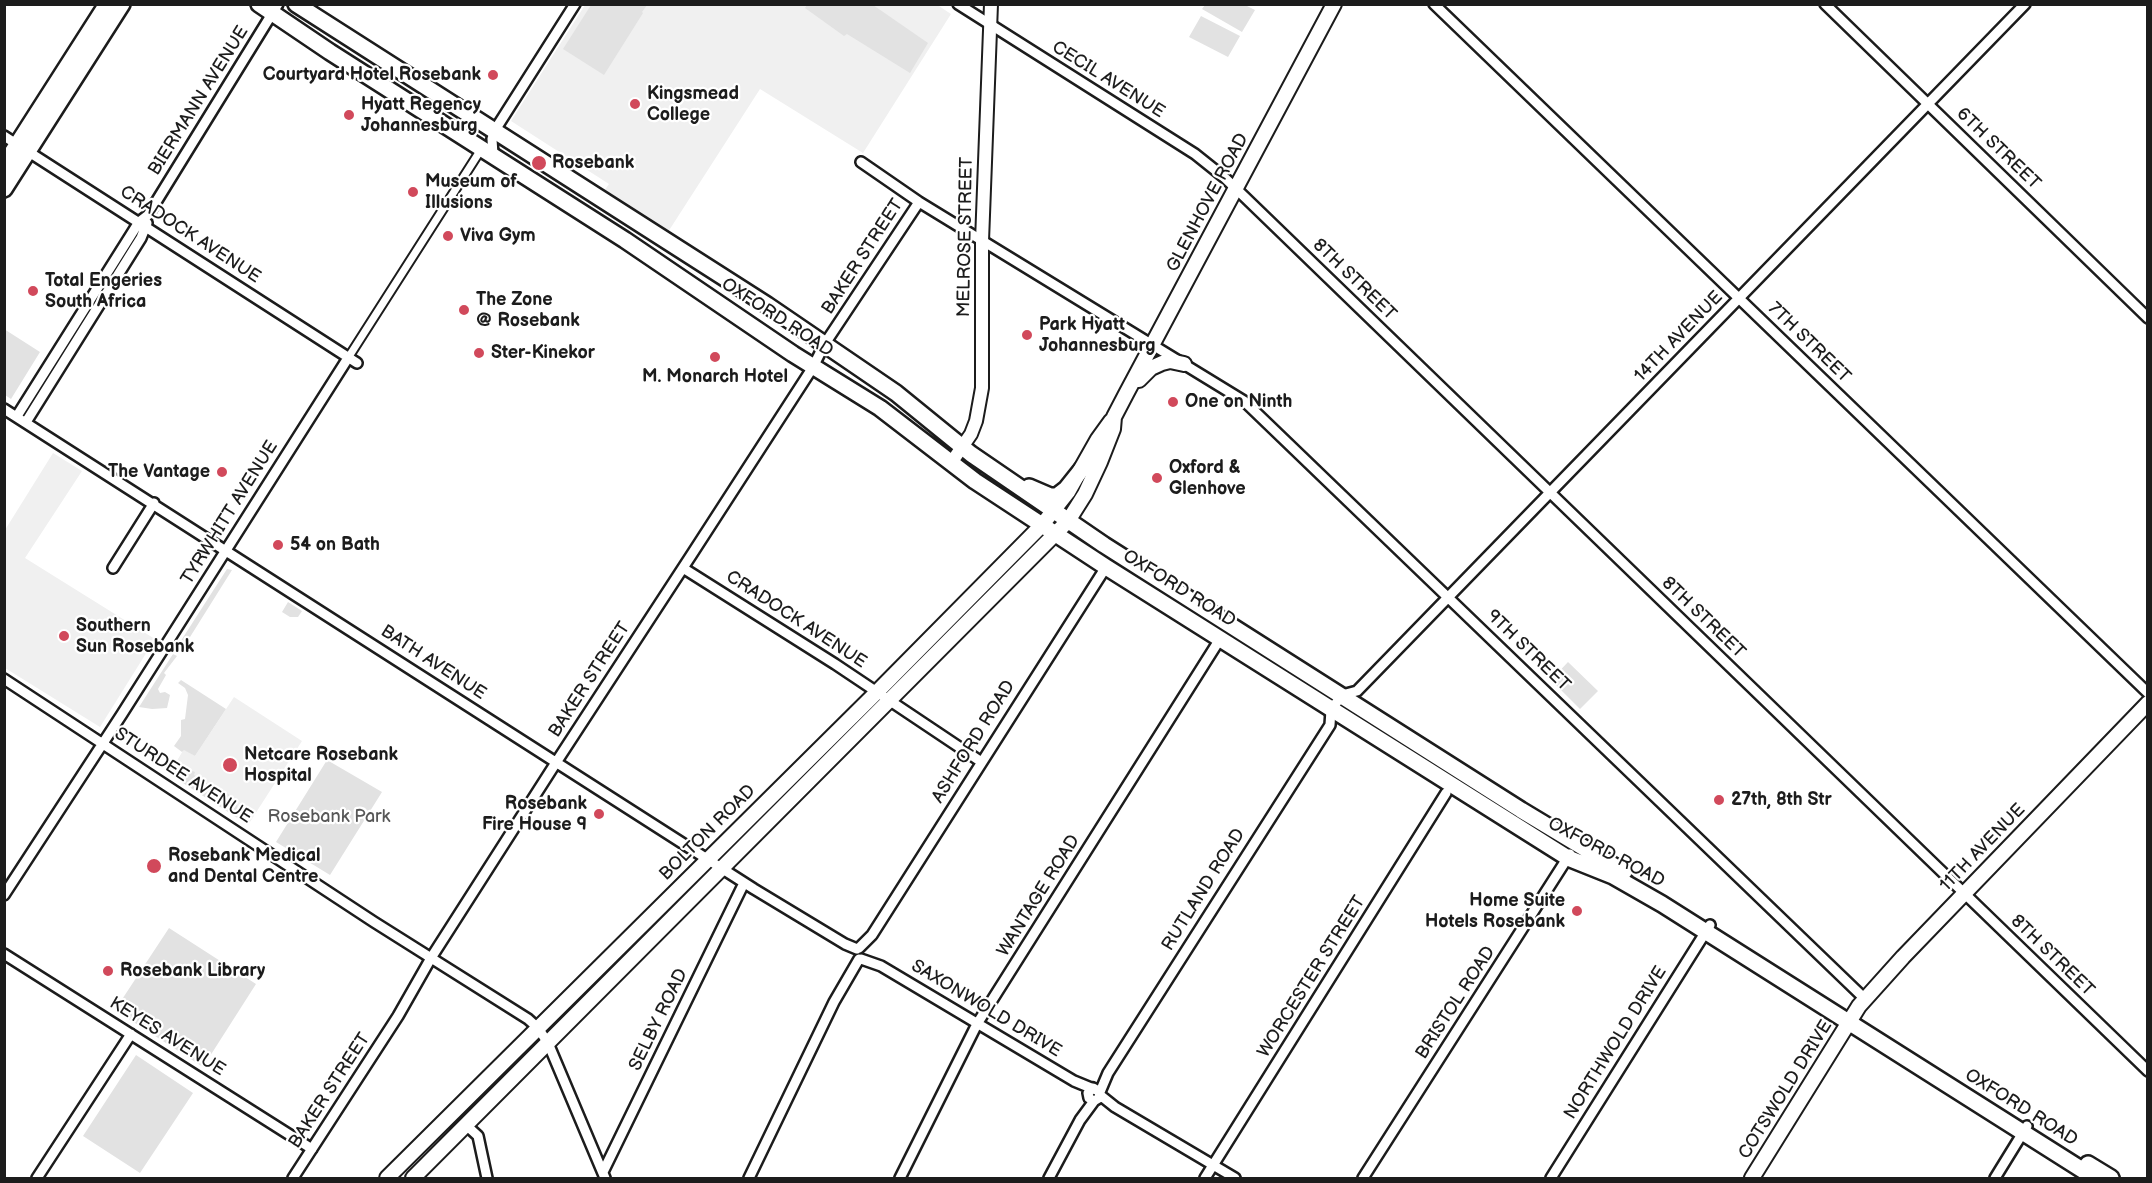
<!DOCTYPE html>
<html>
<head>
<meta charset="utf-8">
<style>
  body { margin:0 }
  #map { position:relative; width:2152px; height:1183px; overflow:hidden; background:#fff; font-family:"Balsamiq Sans",sans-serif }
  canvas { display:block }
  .frame { position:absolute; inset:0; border:6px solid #1c1c1c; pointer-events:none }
</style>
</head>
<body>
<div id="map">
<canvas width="2152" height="1183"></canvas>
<div class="frame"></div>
</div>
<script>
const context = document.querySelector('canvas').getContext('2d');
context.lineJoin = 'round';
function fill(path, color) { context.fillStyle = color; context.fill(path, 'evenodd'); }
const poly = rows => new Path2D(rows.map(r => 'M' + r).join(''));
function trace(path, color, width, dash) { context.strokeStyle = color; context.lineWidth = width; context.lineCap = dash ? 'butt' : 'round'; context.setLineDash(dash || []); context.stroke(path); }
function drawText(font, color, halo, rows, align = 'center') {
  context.font = font + ' "Balsamiq Sans",sans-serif'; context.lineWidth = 4.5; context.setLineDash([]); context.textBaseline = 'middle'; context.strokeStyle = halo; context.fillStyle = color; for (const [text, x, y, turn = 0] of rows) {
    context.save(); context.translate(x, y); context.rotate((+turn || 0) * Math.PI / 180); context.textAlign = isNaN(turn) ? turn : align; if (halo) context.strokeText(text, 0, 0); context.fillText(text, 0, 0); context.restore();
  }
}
fill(poly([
  [936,4,951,14,863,153,760,89,668,232,604,191,609,184,511,121,585,5],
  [53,453,82,471,25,558,155,639,100,727,5,668,5,530],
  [234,697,302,741,248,825,169,774,184,749,195,756]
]), '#f0f0f0');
fill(poly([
  [591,5,647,5,642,12,643,13,604,75,563,49],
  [807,5,873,5,928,43,910,73,847,34,844,36,805,8],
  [1245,5,1255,10,1242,32,1202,9,1205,5],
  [1201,16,1240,36,1228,57,1189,37],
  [4,329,40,352,11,399,5,395],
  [227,569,232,570,180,653,175,650],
  [288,602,302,611,298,617,290,617,282,612],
  [173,654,177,656,164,673,166,675,158,689,160,693,165,692,170,695,167,708,152,709,139,707],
  [1568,662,1598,691,1580,709,1551,680],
  [181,680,226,709,195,756,184,750,182,752,174,746,181,736,181,720,185,719,188,695,185,688,178,683],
  [327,760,382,792,330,875,276,842],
  [185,768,195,772,194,775,218,791,220,788,231,796,237,804,239,817,236,817,174,777,176,772],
  [169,928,256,984,203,1067,115,1010],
  [136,1055,193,1093,140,1173,83,1136]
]), '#e2e2e2');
const pedestrian = poly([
  [348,358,482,148]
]);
const minor = poly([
  [958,4,1195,154,1225,178,2148,1071],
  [1434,4,2148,693],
  [1825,4,2148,318],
  [4,136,357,363],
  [493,155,492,139,495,130,575,4],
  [861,162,919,202,1244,401,1865,999],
  [4,409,754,889,845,944,857,949],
  [17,416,139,222,148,215,278,4],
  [26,422,141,238,147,223],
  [113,568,154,503],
  [683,568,835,664,980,761],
  [4,679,374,922,528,1019,538,1028,548,1043,605,1178],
  [1330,725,1331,710,1342,695,1357,691,2025,4],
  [4,895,122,714,348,358],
  [859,948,872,935,1106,567],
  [4,954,312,1149],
  [861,959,881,966,1074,1081,1091,1088],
  [1100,1092,1108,1073,1330,725],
  [1100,1095,1115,1107,1235,1178],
  [466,1125,478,1136,487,1178],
  [603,1172,744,883],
  [37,1178,131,1034],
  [293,1178,398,1016,431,958,557,761,692,554,813,367,824,345,919,202],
  [749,1178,834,1002,859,959],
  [900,1178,977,1024,1220,639],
  [1049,1178,1080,1120,1094,1101,1099,1098,1100,1092,1093,1088,1088,1093,1089,1098,1094,1101],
  [1205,1178,1446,793],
  [1363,1178,1570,854],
  [1551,1178,1710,925],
  [1995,1178,2027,1126]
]);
const tertiary = poly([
  [951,463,971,434,976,421,982,388,982,241,991,4]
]);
const secondary = poly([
  [1139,380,1151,368,1162,363,1170,361,1184,364],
  [387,1178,877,692,1042,525,1068,492,1098,439,1111,421],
  [413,1178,1068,521,1085,494,1100,462,1113,429,1114,417,1126,394,1334,4],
  [1752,1178,1859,1006,1903,957,2148,703]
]);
const primary = poly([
  [259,4,330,52,625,240,793,354,880,408,975,481,1106,567,1568,858,1613,876,1662,904,2095,1178],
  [296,4,767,305,896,393,971,454,1104,545,1521,810,1624,872],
  [4,165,107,4],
  [4,189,122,4],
  [1029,487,1050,496,1057,496,1066,489,1082,469],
  [2088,1164,2111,1178]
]);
trace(pedestrian, '#1c1c1c', 11);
trace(minor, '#1c1c1c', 14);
trace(tertiary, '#1c1c1c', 16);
trace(secondary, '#1c1c1c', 18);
trace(primary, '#1c1c1c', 20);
trace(pedestrian, '#fff', 7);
trace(minor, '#fff', 9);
trace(tertiary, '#fff', 12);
trace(secondary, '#fff', 14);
trace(primary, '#fff', 15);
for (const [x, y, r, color] of [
  [493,75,6,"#d1495b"],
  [635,104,6,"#d1495b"],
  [349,115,6,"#d1495b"],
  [539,163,8,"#d1495b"],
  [413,192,6,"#d1495b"],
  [448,236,6,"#d1495b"],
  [33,291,6,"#d1495b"],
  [464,310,6,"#d1495b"],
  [1027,335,6,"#d1495b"],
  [479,353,6,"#d1495b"],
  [715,357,6,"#d1495b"],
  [1173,402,6,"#d1495b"],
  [222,472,6,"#d1495b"],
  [1157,478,6,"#d1495b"],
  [278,545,6,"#d1495b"],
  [64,636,6,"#d1495b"],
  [230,765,8,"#d1495b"],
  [1719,800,6,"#d1495b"],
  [599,814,6,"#d1495b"],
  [154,866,8,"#d1495b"],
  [1577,911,6,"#d1495b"],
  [108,971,6,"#d1495b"]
]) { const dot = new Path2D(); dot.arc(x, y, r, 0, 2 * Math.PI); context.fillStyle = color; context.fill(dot); trace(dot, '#fff', 2); }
drawText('bold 18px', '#1c1c1c', '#fff', [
  ["Courtyard Hotel Rosebank",481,75,"right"],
  ["Kingsmead",647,94],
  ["College",647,115],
  ["Hyatt Regency",361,105],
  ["Johannesburg",361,126],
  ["Rosebank",552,163],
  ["Museum of",425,182],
  ["Illusions",425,203],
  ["Viva Gym",460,236],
  ["Total Engeries",45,281],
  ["South Africa",45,302],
  ["The Zone",476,300],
  ["@ Rosebank",476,321],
  ["Park Hyatt",1039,325],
  ["Johannesburg",1039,346],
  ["Ster-Kinekor",491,353],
  ["M. Monarch Hotel",715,377,"center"],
  ["One on Ninth",1185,402],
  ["Oxford &",1169,468],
  ["Glenhove",1169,489],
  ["The Vantage",210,472,"right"],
  ["54 on Bath",290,545],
  ["Southern",76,626],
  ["Sun Rosebank",76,647],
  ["Netcare Rosebank",244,755],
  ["Hospital",244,776],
  ["27th, 8th Str",1731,800],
  ["Rosebank",587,804,"right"],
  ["Fire House 9",587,825,"right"],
  ["Rosebank Medical",168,856],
  ["and Dental Centre",168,877],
  ["Home Suite",1565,901,"right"],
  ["Hotels Rosebank",1565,922,"right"],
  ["Rosebank Library",120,971]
], 'left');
drawText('18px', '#1c1c1c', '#fff', [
  ["CECIL AVENUE",1108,80,32],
  ["BIERMANN AVENUE",199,101,-58],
  ["6TH STREET",1998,149,44],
  ["GLENHOVE ROAD",1208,203,-62],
  ["CRADOCK AVENUE",190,235,33],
  ["MELROSE STREET",966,237,-89],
  ["BAKER STREET",863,257,-57],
  ["8TH STREET",1354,280,44],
  ["OXFORD ROAD",777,318,33],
  ["14TH AVENUE",1679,337,-46],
  ["7TH STREET",1809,343,44],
  ["TYRWHITT AVENUE",230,513,-58],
  ["OXFORD ROAD",1179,589,32],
  ["8TH STREET",1703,618,44],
  ["CRADOCK AVENUE",796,620,33],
  ["9TH STREET",1528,651,44],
  ["BATH AVENUE",433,663,33],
  ["BAKER STREET",590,680,-57],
  ["ASHFORD ROAD",974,742,-58],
  ["STURDEE AVENUE",183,776,33],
  ["BOLTON ROAD",708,833,-45],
  ["11TH AVENUE",1983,848,-46],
  ["OXFORD ROAD",1606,853,28],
  ["RUTLAND ROAD",1204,890,-58],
  ["WANTAGE ROAD",1039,896,-58],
  ["8TH STREET",2052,956,44],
  ["WORCESTER STREET",1312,977,-58],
  ["BRISTOL ROAD",1456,1003,-57],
  ["SAXONWOLD DRIVE",986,1009,31],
  ["SELBY ROAD",659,1020,-64],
  ["KEYES AVENUE",167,1037,32],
  ["NORTHWOLD DRIVE",1616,1043,-58],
  ["COTSWOLD DRIVE",1786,1090,-58],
  ["BAKER STREET",330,1091,-57],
  ["OXFORD ROAD",2021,1108,32]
]);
drawText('18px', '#575757', '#fff', [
  ["Rosebank Park",329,817]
]);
</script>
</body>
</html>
